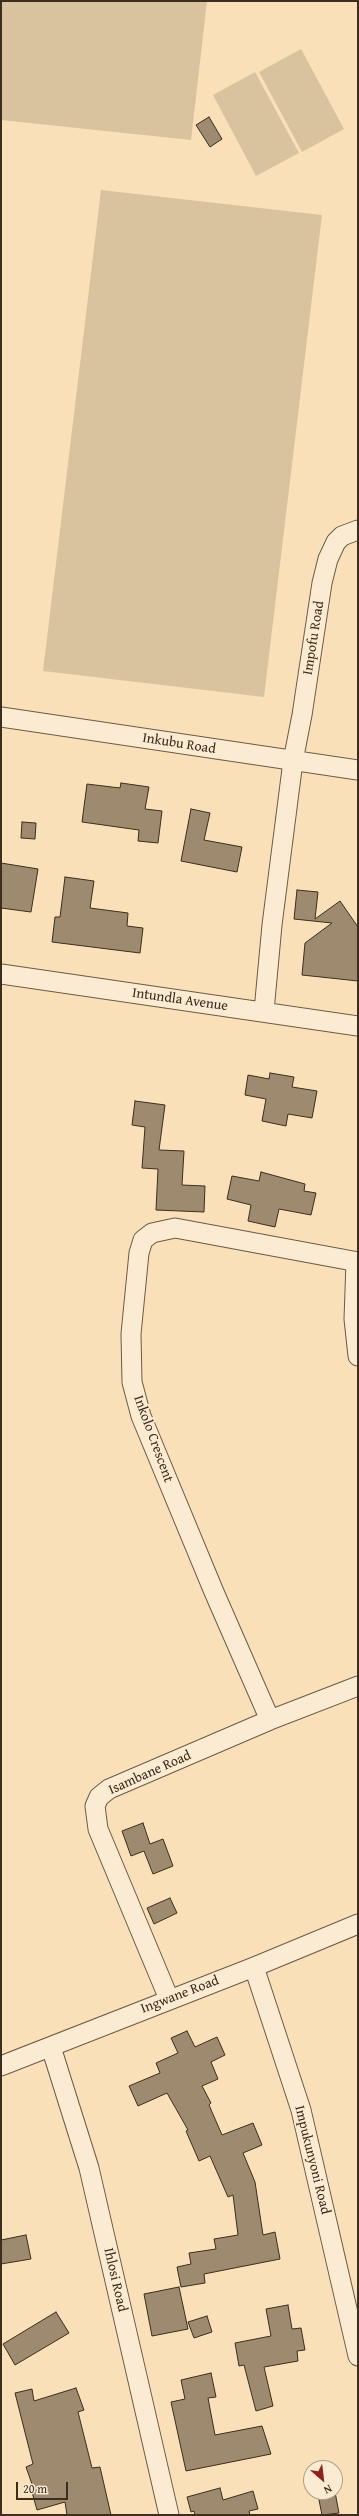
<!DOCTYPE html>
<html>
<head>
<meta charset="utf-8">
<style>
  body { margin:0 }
  #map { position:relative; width:359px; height:2516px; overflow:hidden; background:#f9e0b9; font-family:"Gentium Book Plus",serif }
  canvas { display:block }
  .frame { position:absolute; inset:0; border:2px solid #3c2d1d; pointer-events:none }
  .north { position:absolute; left:303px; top:2460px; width:40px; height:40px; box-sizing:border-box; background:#fbebd2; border:1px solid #af9f8a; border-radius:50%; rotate:152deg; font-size:11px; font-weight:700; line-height:16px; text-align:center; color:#3c2d1d }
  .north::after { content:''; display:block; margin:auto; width:14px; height:18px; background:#8f2418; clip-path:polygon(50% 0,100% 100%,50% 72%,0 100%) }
  .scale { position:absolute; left:16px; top:2482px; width:52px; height:18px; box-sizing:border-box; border:2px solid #3c2d1d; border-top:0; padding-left:5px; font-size:12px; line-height:14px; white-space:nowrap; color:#3c2d1d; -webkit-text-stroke:3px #fbebd2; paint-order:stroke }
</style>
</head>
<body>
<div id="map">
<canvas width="359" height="2516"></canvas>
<div class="frame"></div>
<div class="north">N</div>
<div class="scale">20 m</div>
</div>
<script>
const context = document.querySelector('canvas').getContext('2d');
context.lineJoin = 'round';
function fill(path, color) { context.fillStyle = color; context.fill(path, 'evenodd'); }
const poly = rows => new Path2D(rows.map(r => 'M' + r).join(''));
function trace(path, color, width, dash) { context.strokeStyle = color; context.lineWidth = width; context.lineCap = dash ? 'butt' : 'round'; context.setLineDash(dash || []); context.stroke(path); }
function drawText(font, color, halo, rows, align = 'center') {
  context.font = font + ' "Gentium Book Plus",serif'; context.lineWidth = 3.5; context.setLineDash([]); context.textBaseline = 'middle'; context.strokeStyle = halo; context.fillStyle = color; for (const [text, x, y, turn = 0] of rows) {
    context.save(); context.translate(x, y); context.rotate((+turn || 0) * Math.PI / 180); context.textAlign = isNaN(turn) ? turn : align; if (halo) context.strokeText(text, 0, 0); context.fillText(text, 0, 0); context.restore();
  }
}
fill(poly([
  [1,1,207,1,191,140,1,120],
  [301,49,344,129,302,152,259,72],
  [255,72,299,153,256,176,213,95],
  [101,190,322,215,264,697,43,671]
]), '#d9c29e');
const building = poly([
  [209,117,222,139,210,147,196,125,209,117],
  [121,783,149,787,145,809,162,811,158,843,138,841,139,830,82,822,87,784,120,788,121,783],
  [191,809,210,813,204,840,242,847,237,872,181,861,191,809],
  [22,822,36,823,35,839,21,838,22,822],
  [1,863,38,869,31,912,1,908,1,863],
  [65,877,94,881,90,908,128,913,127,926,143,928,140,953,52,942,55,917,60,917,65,877],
  [297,890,318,892,315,919,340,901,358,927,358,981,302,975,305,943,332,923,294,919,297,890],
  [270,1073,294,1077,292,1087,317,1091,312,1118,288,1114,286,1126,262,1121,266,1099,245,1095,248,1075,269,1079,270,1073],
  [135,1101,165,1105,159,1150,184,1151,182,1185,205,1186,204,1212,156,1210,158,1169,142,1168,145,1127,132,1125,135,1101],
  [261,1172,305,1184,304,1191,316,1193,311,1215,279,1209,275,1227,248,1221,251,1205,227,1199,232,1176,259,1181,261,1172],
  [143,1823,150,1844,163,1839,173,1866,153,1874,144,1851,131,1856,122,1831,143,1823],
  [170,1898,177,1913,154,1924,147,1908,170,1898],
  [187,2031,195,2047,217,2037,225,2055,211,2062,218,2079,202,2086,211,2103,209,2105,222,2135,253,2123,262,2145,243,2153,255,2182,263,2235,275,2232,280,2259,204,2274,205,2283,181,2287,177,2267,191,2264,189,2253,216,2249,214,2239,238,2235,233,2195,228,2197,210,2156,199,2161,186,2131,188,2130,167,2093,138,2106,129,2086,160,2073,156,2063,178,2053,171,2038,187,2031],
  [26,2235,31,2259,1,2264,1,2240,26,2235],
  [179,2287,188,2329,152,2336,144,2294,179,2287],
  [288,2305,292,2329,301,2328,305,2350,297,2351,298,2361,264,2367,273,2406,256,2411,244,2365,239,2366,235,2343,271,2336,266,2309,288,2305],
  [56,2312,69,2333,15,2365,3,2344,56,2312],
  [207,2316,212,2332,194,2338,188,2322,207,2316],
  [211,2373,216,2397,208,2398,215,2435,262,2426,271,2454,186,2471,171,2402,185,2399,181,2380,211,2373],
  [76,2388,84,2410,78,2412,92,2468,100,2467,111,2515,67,2515,65,2502,37,2510,30,2485,32,2484,26,2467,33,2464,15,2393,32,2389,34,2401,76,2388],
  [220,2488,223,2500,253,2491,258,2509,249,2511,250,2515,195,2515,194,2511,191,2512,187,2497,220,2488],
  [335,2492,339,2513,322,2515,318,2495,335,2492]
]);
fill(building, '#9e8a6e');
trace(building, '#3c2d1d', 1);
const street = poly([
  [1,717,358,770],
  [1,974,358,1026],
  [264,1011,272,925,293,761,302,715,322,583,328,559,336,542,342,536,358,530],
  [356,1262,354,1319,358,1356],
  [270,1720,214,1592,141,1416,132,1382,131,1334,139,1253,143,1240,152,1233,175,1228,358,1262],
  [254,1967,301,2110,358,2356],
  [169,1999,98,1829,95,1806,99,1797,109,1789,270,1720,358,1686],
  [51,2047,89,2168,169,2515],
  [1,2066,254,1967,358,1924]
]);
trace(street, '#6b5a44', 21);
trace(street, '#fbebd2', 19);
drawText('14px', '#3c2d1d', '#fbebd2', [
  ["Impofu Road",314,638,-81],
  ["Inkubu Road",179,744,9],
  ["Intundla Avenue",180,1000,8],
  ["Inkolo Crescent",153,1439,70],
  ["Isambane Road",150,1773,-24],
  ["Ingwane Road",180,1995,-21],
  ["Impukunyoni Road",312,2160,76],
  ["Ihlosi Road",115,2280,77]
]);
</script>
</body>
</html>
